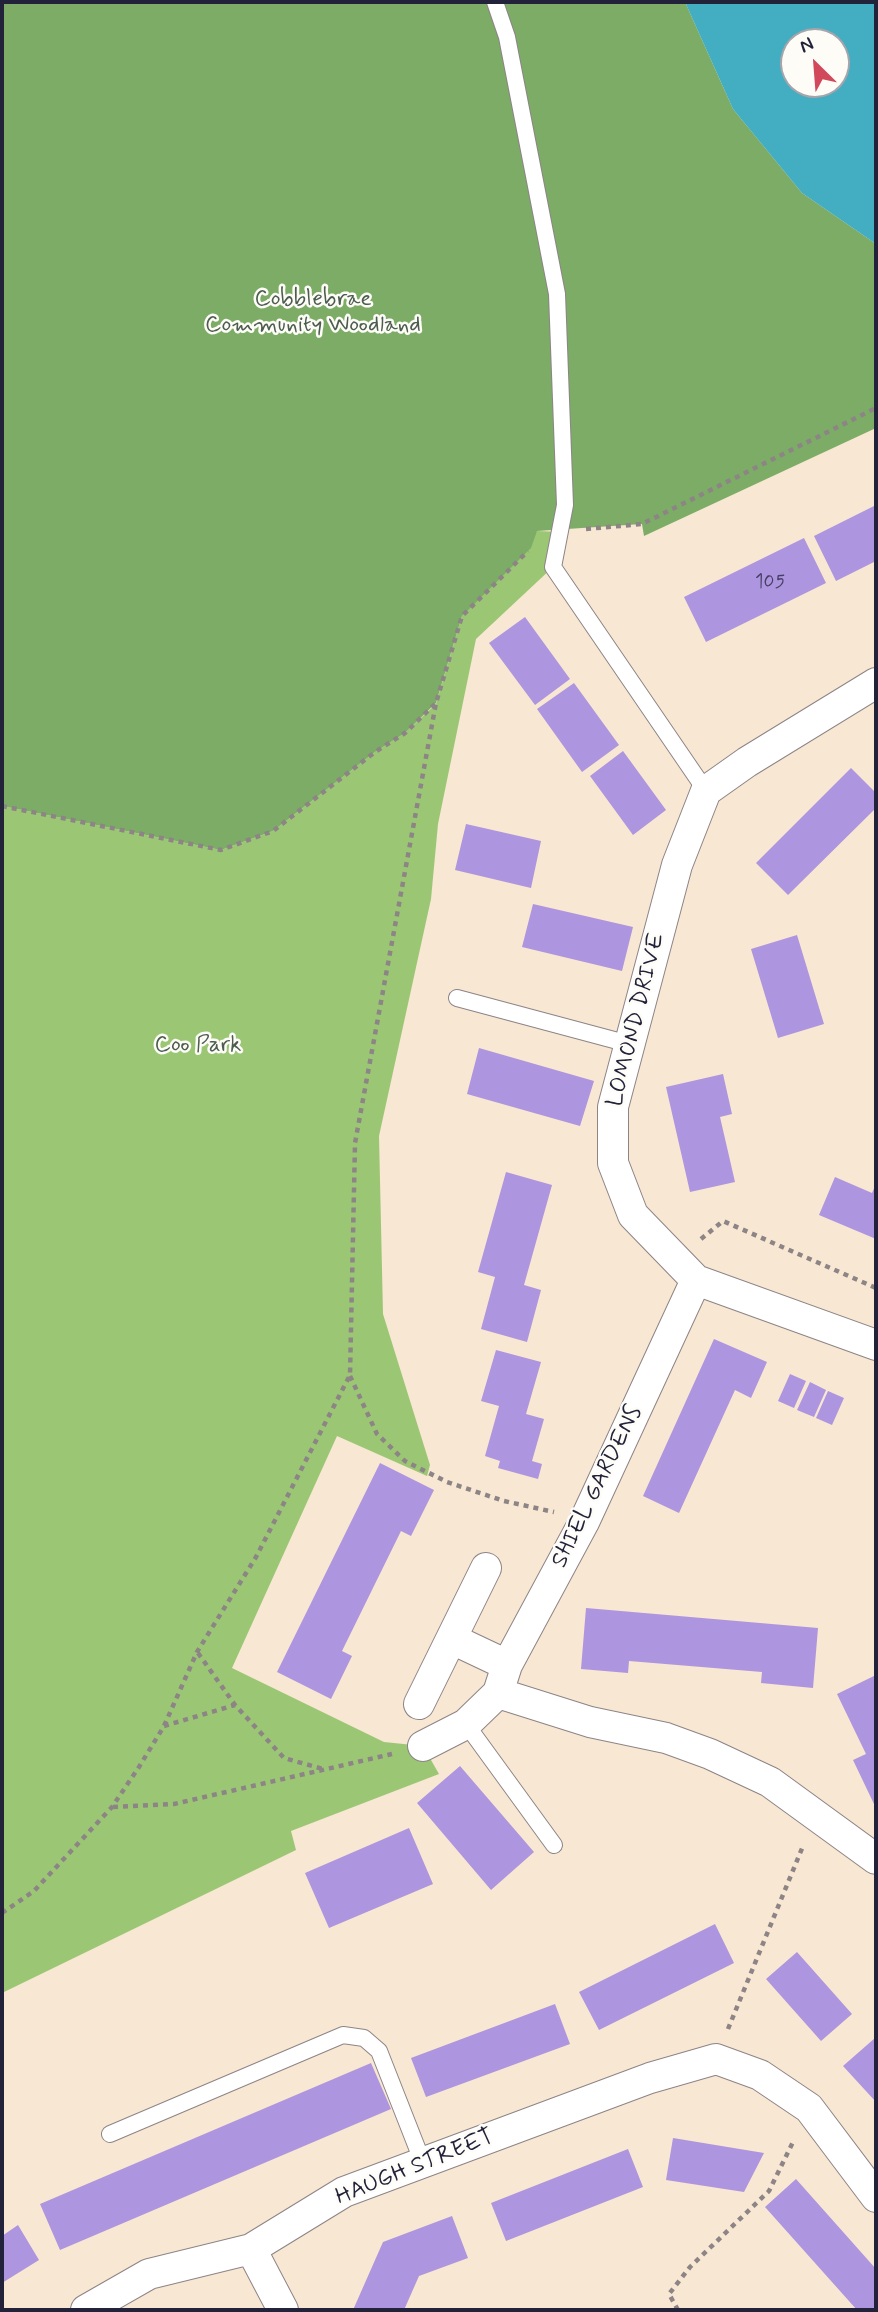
<!DOCTYPE html>
<html>
<head>
<meta charset="utf-8">
<style>
  body { margin:0 }
  #map { position:relative; width:878px; height:2312px; overflow:hidden; background:#f8e7d2; font-family:Mynerve,sans-serif }
  canvas { display:block }
  .frame { position:absolute; inset:0; border:4px solid #22223b; pointer-events:none }
  .north { position:absolute; left:780px; top:28px; width:70px; height:70px; box-sizing:border-box; background:#fdfcf7; border:2px solid #a5a5ac; border-radius:50%; rotate:335deg; font-size:19px; font-weight:700; line-height:28px; text-align:center; color:#22223b }
  .north::after { content:''; display:block; margin:auto; width:24px; height:32px; background:#d1495b; clip-path:polygon(50% 0,100% 100%,50% 72%,0 100%) }
</style>
</head>
<body>
<div id="map">
<canvas width="878" height="2312"></canvas>
<div class="frame"></div>
<div class="north">N</div>
</div>
<script>
const context = document.querySelector('canvas').getContext('2d');
context.lineJoin = 'round';
function fill(path, color) { context.fillStyle = color; context.fill(path, 'evenodd'); }
const poly = rows => new Path2D(rows.map(r => 'M' + r).join(''));
function trace(path, color, width, dash) { context.strokeStyle = color; context.lineWidth = width; context.lineCap = dash ? 'butt' : 'round'; context.setLineDash(dash || []); context.stroke(path); }
function drawText(font, color, halo, rows, align = 'center') {
  context.font = font + ' Mynerve,sans-serif'; context.lineWidth = 5; context.setLineDash([]); context.textBaseline = 'middle'; context.strokeStyle = halo; context.fillStyle = color; for (const [text, x, y, turn = 0] of rows) {
    context.save(); context.translate(x, y); context.rotate((+turn || 0) * Math.PI / 180); context.textAlign = isNaN(turn) ? turn : align; if (halo) context.strokeText(text, 0, 0); context.fillText(text, 0, 0); context.restore();
  }
}
fill(poly([
  [537,531,562,532,553,567,476,639,438,824,431,899,379,1136,383,1314,430,1465,427,1476,337,1436,232,1668,384,1742,423,1746,439,1774,291,1831,296,1850,2,1993,2,806,221,850,273,831,375,752,405,733,436,704,462,616]
]), '#9bc775');
fill(poly([
  [2,2,685,2,733,109,802,193,876,244,876,428,644,536,642,524,537,531,531,548,462,616,436,703,405,733,375,752,273,831,221,850,2,806]
]), '#7cac66');
fill(poly([
  [685,2,876,2,876,244,802,193,733,109],
  [794,42,836,42,836,84,794,84]
]), '#43adc2');
fill(poly([
  [876,505,876,561,836,581,814,536],
  [804,538,826,583,706,642,684,597],
  [525,617,570,679,535,705,489,643],
  [574,683,619,745,582,772,537,709],
  [623,751,666,810,633,835,590,776],
  [851,768,876,793,876,808,788,895,756,863],
  [466,824,541,841,531,888,455,870],
  [533,904,633,927,622,971,522,947],
  [797,935,824,1024,778,1038,751,949],
  [479,1048,594,1081,580,1126,467,1094],
  [723,1074,732,1114,720,1117,735,1182,690,1192,666,1087],
  [506,1172,552,1185,524,1285,541,1290,527,1342,481,1329,495,1277,478,1272],
  [835,1177,872,1193,876,1184,876,1239,819,1215],
  [714,1339,767,1362,751,1398,735,1390,679,1513,643,1496],
  [496,1350,541,1362,526,1414,544,1419,532,1461,542,1464,538,1479,498,1468,500,1461,485,1456,499,1406,481,1401],
  [790,1374,806,1381,794,1408,778,1401],
  [810,1382,826,1390,814,1417,797,1410],
  [828,1391,844,1398,832,1425,816,1418],
  [380,1463,434,1490,411,1536,401,1531,342,1651,352,1656,331,1699,277,1672],
  [586,1608,818,1628,813,1688,761,1683,762,1672,629,1661,628,1673,581,1669],
  [876,1675,876,1803,874,1804,853,1760,866,1754,837,1694],
  [460,1766,534,1852,491,1890,417,1803],
  [409,1828,433,1884,329,1928,305,1873],
  [715,1924,734,1963,599,2030,579,1992],
  [797,1952,852,2014,821,2041,766,1979],
  [555,2004,570,2044,426,2097,411,2058],
  [875,2038,876,2040,876,2102,843,2066],
  [371,2063,391,2109,60,2250,40,2204],
  [673,2138,764,2153,744,2192,666,2180],
  [628,2149,643,2187,506,2241,491,2203],
  [796,2179,876,2269,876,2310,857,2310,765,2207],
  [452,2216,468,2258,419,2276,404,2310,353,2310,383,2242],
  [18,2225,39,2260,2,2283,2,2236]
]), '#ae95df');
const lane = poly([
  [495,2,507,37,557,294,565,505,553,567,706,791],
  [457,998,629,1044],
  [466,1724,554,1845],
  [110,2134,343,2035,364,2038,379,2051,423,2163]
]);
const street = poly([
  [876,683,747,762,706,791,677,865,613,1107,613,1163,633,1215,696,1280,876,1345],
  [696,1280,584,1522,507,1665,498,1693,590,1722,666,1738,710,1754,770,1782,876,1859],
  [452,1639,507,1665],
  [419,1704,486,1568],
  [423,1746,466,1724,498,1693],
  [251,2249,283,2310],
  [86,2310,149,2274,251,2249,344,2192,650,2078,716,2059,760,2075,809,2108,876,2197]
]);
trace(lane, '#8d8486', 18);
trace(street, '#8d8486', 32);
trace(poly([
  [586,529,642,524,876,408],
  [2,806,221,850,273,831,375,752,405,733,435,704],
  [701,1239,723,1221,876,1288],
  [350,1376,377,1434,405,1461,447,1482,504,1501,554,1512],
  [198,1653,235,1705,284,1758,323,1769],
  [164,1726,235,1705],
  [113,1807,174,1804,392,1754],
  [2,1913,34,1891,112,1807,139,1767,164,1726,197,1652,256,1557,350,1375,355,1143,436,703,462,616,528,551],
  [728,2029,803,1846],
  [678,2310,669,2294,690,2267,769,2191,794,2140]
]), '#8d8486', 4.5, [5, 5]);
trace(lane, '#fff', 16);
trace(street, '#fff', 30);
drawText('19px', '#453f64', null, [
  ["105",770,583]
]);
drawText('23px', '#4c5c4f', '#fdfcf7', [
  ["Cobblebrae",313,300],
  ["Community Woodland",313,326],
  ["Coo Park",198,1046]
]);
drawText('23px', '#22223b', '#fdfcf7', [
  ["LOMOND DRIVE",637,1020,-76],
  ["SHIEL GARDENS",598,1487,-64],
  ["HAUGH STREET",415,2168,-22]
]);
</script>
</body>
</html>
